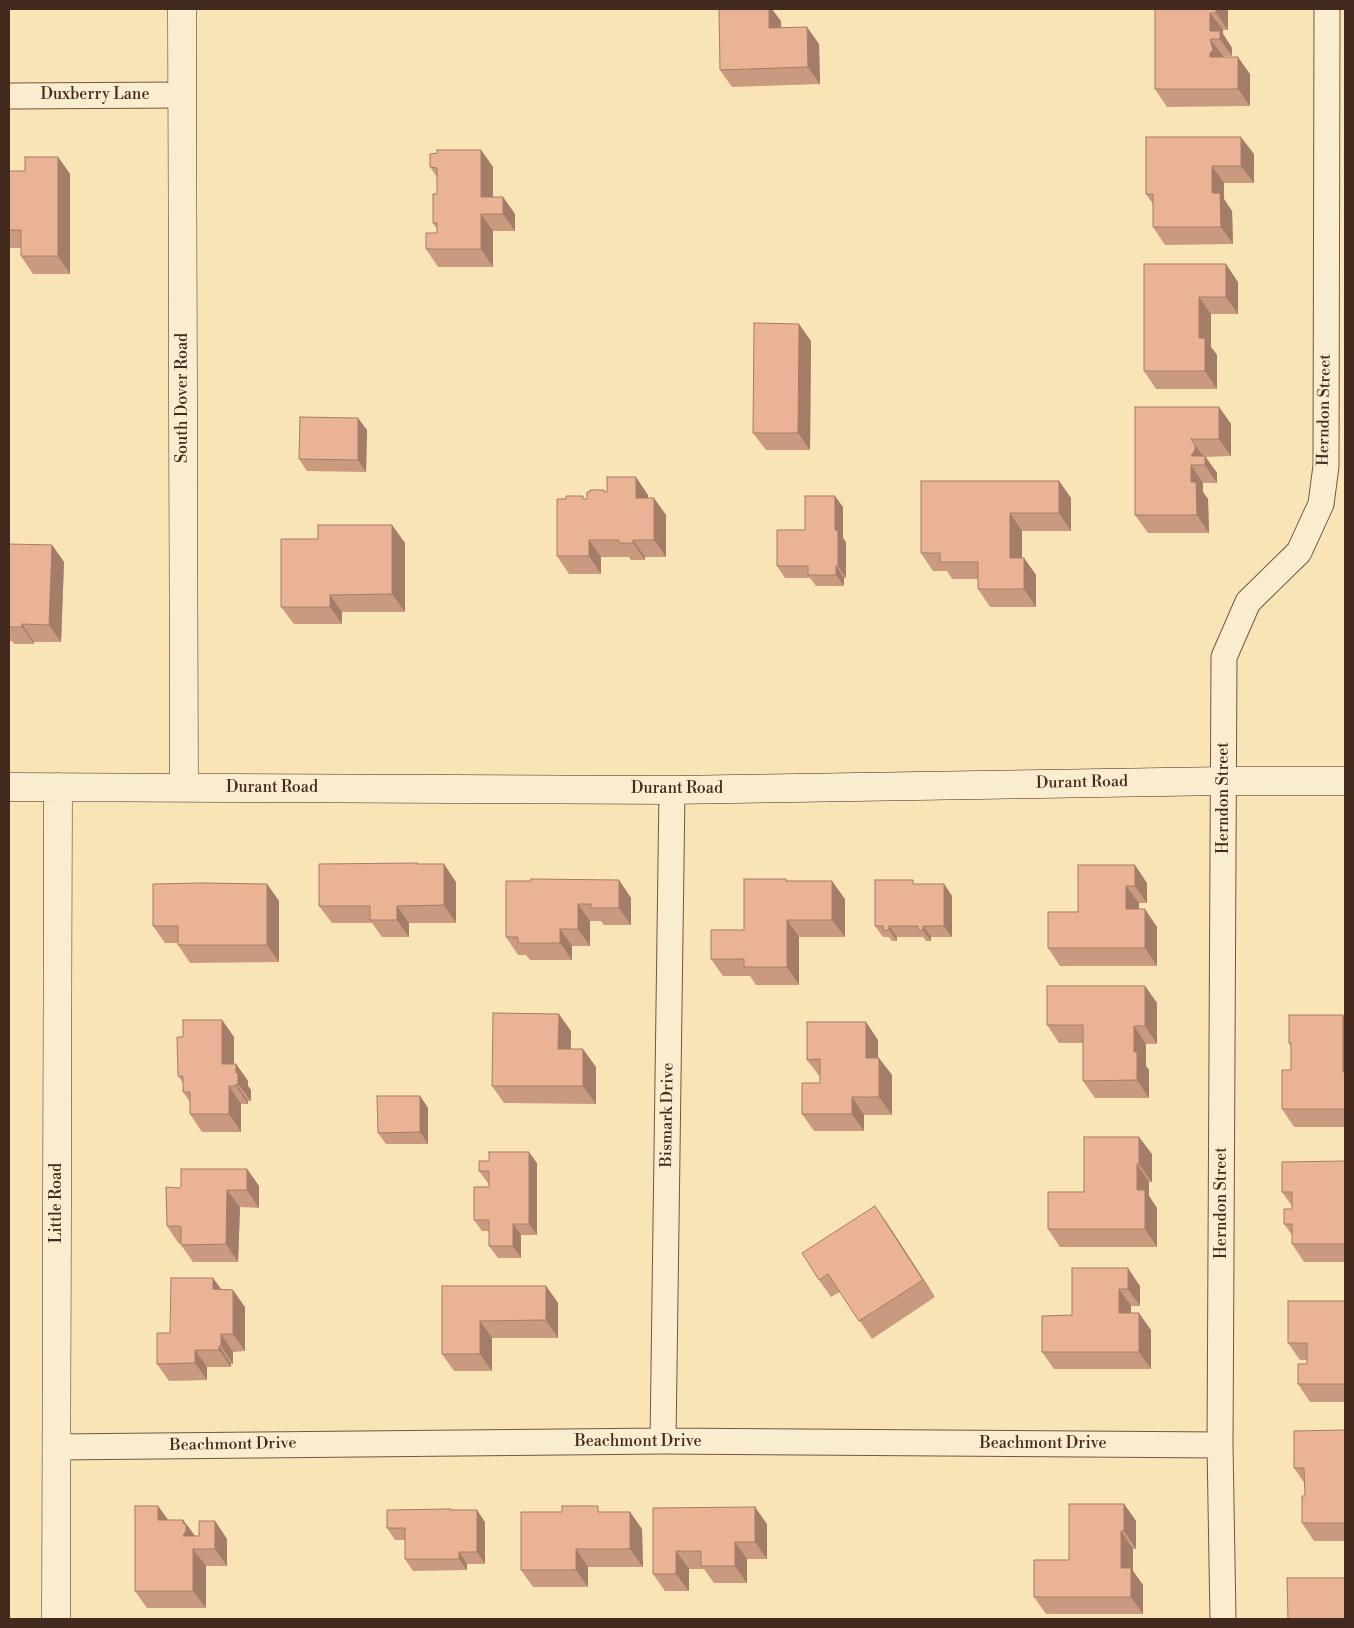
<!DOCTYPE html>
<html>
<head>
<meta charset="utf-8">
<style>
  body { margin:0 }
  #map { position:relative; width:1354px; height:1628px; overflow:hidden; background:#f8e4b5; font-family:"Libre Bodoni",serif }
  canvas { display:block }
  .frame { position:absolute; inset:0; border:10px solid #422a1e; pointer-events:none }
</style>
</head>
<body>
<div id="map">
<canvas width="1354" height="1628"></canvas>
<div class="frame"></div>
</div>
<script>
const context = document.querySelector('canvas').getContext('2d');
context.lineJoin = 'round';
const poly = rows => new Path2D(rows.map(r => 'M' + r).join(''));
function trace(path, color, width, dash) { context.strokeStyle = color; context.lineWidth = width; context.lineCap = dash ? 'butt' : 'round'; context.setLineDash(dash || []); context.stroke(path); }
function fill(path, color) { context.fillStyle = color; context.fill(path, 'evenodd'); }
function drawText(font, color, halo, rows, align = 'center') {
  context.font = font + ' "Libre Bodoni",serif'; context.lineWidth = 4; context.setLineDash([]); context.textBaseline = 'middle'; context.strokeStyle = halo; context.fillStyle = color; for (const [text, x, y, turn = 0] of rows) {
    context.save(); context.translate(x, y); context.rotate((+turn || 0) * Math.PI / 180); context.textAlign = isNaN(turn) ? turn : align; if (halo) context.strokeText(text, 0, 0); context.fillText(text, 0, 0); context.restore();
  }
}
const street = poly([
  [9,96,182,95],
  [663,1441,672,790],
  [56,1447,663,1441,1220,1445],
  [1223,1619,1220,1445,1224,657,1248,602,1299,552,1321,504,1326,466,1327,9]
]);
const secondary = poly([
  [182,9,184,787],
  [9,787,672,790,1224,781,1345,781],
  [56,1619,58,787]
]);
trace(street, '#705844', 27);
trace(secondary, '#422a1e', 29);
trace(street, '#faedcf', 25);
trace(secondary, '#faedcf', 28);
fill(poly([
  [1155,9,1228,9,1228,30,1223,30,1223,34,1232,48,1232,56,1223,56,1250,74,1250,106,1167,107,1155,89],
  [781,21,781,28,819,44,820,84,732,87,720,70],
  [1146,137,1254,154,1254,183,1224,183,1224,199,1232,211,1233,244,1165,245,1153,227,1153,204,1146,194],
  [481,150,493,167,493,197,503,197,515,214,515,231,493,231,493,267,438,267,426,249,437,233,437,229,433,223,437,194,437,177,430,167],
  [58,157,70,174,70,274,33,274,21,256,21,248,9,248,9,170,9,171,25,171],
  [1144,264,1238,282,1238,314,1211,314,1211,347,1217,355,1217,389,1156,389,1144,371],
  [811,341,810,450,766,450,753,433],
  [1135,407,1219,407,1231,424,1231,456,1205,457,1217,473,1217,483,1203,483,1203,492,1208,499,1209,533,1148,533,1135,515],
  [367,430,366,472,307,471,299,459],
  [1059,481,1071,498,1071,531,1022,531,1022,558,1024,558,1036,575,1036,607,990,607,978,589,978,579,952,579,947,571,933,571,921,553],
  [604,490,605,492,648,495,648,498,666,515,666,557,645,557,645,560,631,560,629,557,601,557,601,574,569,574,557,556,585,499,587,499],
  [843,507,843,538,846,542,846,578,844,578,844,586,816,586,810,578,785,578,777,566,805,530],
  [392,525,405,543,405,612,342,612,342,624,294,624,281,607,318,539],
  [9,544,52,545,64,562,61,642,34,642,34,644,14,644,12,641,9,641],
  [417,863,418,864,456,882,456,923,409,923,409,937,382,937,372,923,332,923,319,906],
  [1078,865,1147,883,1147,903,1139,903,1139,909,1157,927,1157,966,1060,966,1048,948,1078,912],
  [786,879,787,881,845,899,845,937,799,937,799,985,756,985,750,976,723,976,711,959,744,930],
  [619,880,631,898,631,925,604,925,601,921,590,921,590,946,572,946,572,960,530,960,526,955,518,955,506,937],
  [267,884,279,901,279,962,190,963,178,945,178,943,165,943,153,926],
  [916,884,944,884,952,896,952,937,931,937,931,941,926,941,923,937,897,937,897,941,892,941,889,937,883,937,875,926],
  [1145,986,1157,1003,1157,1044,1146,1044,1146,1066,1149,1070,1149,1098,1095,1098,1083,1081,1083,1043,1059,1043,1047,1025],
  [1345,1019,1345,1127,1294,1127,1282,1109,1291,1070,1291,1047,1289,1043],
  [222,1020,234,1037,234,1064,236,1064,248,1081,248,1086,251,1090,251,1101,248,1101,248,1104,241,1104,241,1132,202,1132,190,1114,190,1102,183,1092,183,1083,178,1076,183,1037],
  [571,1031,571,1049,596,1067,596,1104,504,1103,492,1086],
  [878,1040,878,1058,892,1075,892,1115,864,1115,864,1131,814,1131,802,1114,820,1083,820,1077,807,1060],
  [420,1096,428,1108,428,1144,386,1144,378,1133],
  [1152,1154,1152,1182,1149,1182,1149,1196,1157,1208,1157,1247,1060,1247,1048,1229,1084,1192],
  [1345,1161,1345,1262,1304,1262,1292,1244,1292,1235,1284,1224,1292,1209,1292,1206,1282,1192],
  [537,1163,537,1235,521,1235,521,1258,498,1258,489,1246,489,1231,482,1231,474,1220,489,1187,489,1183,488,1183,479,1171],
  [247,1169,259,1186,259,1208,240,1207,238,1262,193,1262,181,1245,181,1243,179,1244,167,1226,179,1188],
  [887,1223,935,1297,872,1339,840,1292,831,1297,819,1280],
  [1072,1268,1140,1286,1140,1306,1131,1306,1131,1313,1151,1330,1151,1369,1054,1369,1042,1352,1072,1315],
  [213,1278,221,1289,245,1307,245,1351,233,1352,233,1364,231,1364,231,1367,207,1367,207,1380,169,1381,157,1364,170,1333],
  [442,1286,546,1286,558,1303,558,1338,492,1338,492,1371,454,1371,442,1354],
  [1345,1301,1345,1402,1310,1402,1298,1384,1307,1364,1307,1360,1300,1360,1288,1343],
  [1345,1430,1345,1541,1314,1541,1302,1523,1305,1496,1305,1484,1294,1468],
  [1124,1504,1136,1521,1136,1549,1133,1549,1133,1571,1143,1585,1143,1614,1046,1614,1034,1597],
  [158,1506,168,1520,183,1520,195,1536,199,1536,215,1521,227,1539,227,1566,206,1566,206,1608,147,1608,135,1591],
  [653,1508,767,1524,767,1559,747,1559,747,1583,714,1583,704,1569,689,1569,689,1591,665,1591,653,1574],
  [450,1509,451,1510,485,1522,485,1564,467,1564,467,1570,413,1571,405,1559,405,1540,395,1540,387,1528],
  [602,1512,630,1512,642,1529,643,1567,588,1567,588,1587,533,1587,521,1570]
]), '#ca9a80');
fill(poly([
  [769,9,772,9,781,21,782,45,769,28],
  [1216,9,1228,9,1228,30,1216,13],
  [1210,13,1223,30,1223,34,1232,48,1232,56,1220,39,1210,31],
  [807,27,819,44,820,84,808,67],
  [1210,39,1223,56,1225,67,1210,57],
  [1238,57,1250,74,1250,106,1238,89],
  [1241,137,1254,154,1254,183,1241,166],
  [481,150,493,167,493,214,481,197],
  [58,157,70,174,70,274,58,256],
  [1212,166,1224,183,1224,199,1232,211,1233,244,1221,227,1212,193],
  [503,197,515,214,515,231,503,214],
  [481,214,493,231,493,267,481,249],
  [1226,264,1238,282,1238,314,1226,297],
  [1199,297,1211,314,1211,347,1217,355,1217,389,1205,371,1199,338],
  [799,324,811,341,810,450,798,433],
  [1219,407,1231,424,1231,456,1219,439],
  [358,418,367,430,366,472,358,460],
  [1195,445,1205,459,1205,456,1217,473,1217,483,1205,465,1191,456],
  [1191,465,1203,483,1203,492,1208,499,1209,533,1197,515,1191,482],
  [636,477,648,495,648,515,636,498],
  [1059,481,1071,498,1071,531,1059,513],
  [835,496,843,507,843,538,846,542,846,578,838,566,835,530],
  [654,498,666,515,666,557,654,540],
  [1010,513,1022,531,1022,575,1010,558],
  [392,525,405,543,405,612,392,594],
  [589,540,601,557,601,574,589,556],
  [633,540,645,557,645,560,633,543],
  [52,545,64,562,61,642,49,625],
  [1024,558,1036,575,1036,607,1024,589],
  [836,566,844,578,844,586,836,575],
  [330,595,342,612,342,624,330,607],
  [22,624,34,642,34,644,22,627],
  [444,864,456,882,456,923,444,905],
  [1135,865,1147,883,1147,903,1135,886],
  [619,880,631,898,631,925,619,908],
  [832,881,845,899,845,937,832,920],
  [267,884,279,901,279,962,267,945],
  [944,884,952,896,952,937,944,926],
  [1126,886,1139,903,1139,927,1126,909],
  [578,904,590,921,590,946,578,929],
  [397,906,409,923,409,937,397,920],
  [1145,909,1157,927,1157,966,1145,948],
  [787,920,799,937,799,985,787,967],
  [889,926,897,937,897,941,889,930],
  [923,926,931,937,931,941,923,930],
  [560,929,572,946,572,960,560,943],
  [1145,986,1157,1003,1157,1044,1145,1026],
  [559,1014,571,1031,570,1067,558,1049],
  [1343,1015,1345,1019,1345,1076,1343,1072],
  [222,1020,234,1037,234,1081,222,1064],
  [866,1022,878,1040,878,1076,866,1058],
  [1134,1026,1146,1044,1146,1066,1149,1070,1149,1098,1137,1080,1134,1052],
  [583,1049,596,1067,596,1104,583,1086],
  [879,1058,892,1075,892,1115,879,1097],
  [236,1064,248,1081,248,1086,251,1090,251,1101,238,1084,236,1073],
  [236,1084,248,1101,248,1104,236,1086],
  [229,1086,241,1104,241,1132,229,1114],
  [420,1096,428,1108,428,1144,420,1132],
  [852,1097,864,1115,864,1131,852,1114],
  [1139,1137,1152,1154,1152,1182,1139,1164],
  [529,1152,537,1163,537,1235,529,1224],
  [1137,1164,1149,1182,1149,1196,1157,1208,1157,1247,1145,1229,1137,1190],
  [247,1169,259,1186,259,1208,247,1190],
  [227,1190,240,1207,238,1262,226,1244],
  [875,1206,887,1223,935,1297,923,1280],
  [513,1224,521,1235,521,1258,513,1246],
  [1128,1268,1140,1286,1140,1306,1128,1289],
  [213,1278,225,1295,213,1289],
  [546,1286,558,1303,558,1338,546,1320],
  [1119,1289,1131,1306,1131,1330,1119,1313],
  [233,1290,245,1307,245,1351,233,1334],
  [1139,1313,1151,1330,1151,1369,1139,1352],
  [480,1321,492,1338,492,1371,480,1354],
  [221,1334,233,1352,233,1364,221,1346],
  [219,1346,231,1364,231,1367,219,1350],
  [195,1350,207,1367,207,1380,195,1363],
  [1124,1504,1136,1521,1136,1549,1124,1531],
  [158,1506,171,1524,158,1520],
  [755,1507,767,1524,767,1559,755,1542],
  [477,1510,485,1522,485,1564,477,1552],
  [630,1512,642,1529,643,1567,630,1549],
  [183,1520,196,1537,193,1549,206,1566,206,1608,193,1591,183,1536],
  [215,1521,227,1539,227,1566,215,1549],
  [1121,1531,1133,1549,1133,1571,1143,1585,1143,1614,1131,1597,1121,1568],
  [735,1542,747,1559,747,1583,735,1566],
  [576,1549,588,1567,588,1587,576,1570],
  [676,1551,689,1569,689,1591,676,1574],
  [459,1552,467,1564,467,1570,459,1559]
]), '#a47d68');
const building = poly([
  [719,9,769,9,769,28,807,27,808,67,720,70,719,9],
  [1155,9,1216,9,1216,13,1210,13,1210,31,1220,31,1220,39,1210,39,1213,50,1210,53,1210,57,1238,57,1238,89,1155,89,1155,9],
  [1146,137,1241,137,1241,166,1212,166,1212,193,1220,193,1221,227,1153,227,1153,194,1146,194,1146,137],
  [437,150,481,150,481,197,503,197,503,214,481,214,481,249,426,249,426,233,437,233,437,223,433,223,433,194,437,194,437,168,430,167,430,154,437,153,437,150],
  [25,157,58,157,58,256,21,256,21,230,9,230,9,171,25,171,25,157],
  [1144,264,1226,264,1226,297,1199,297,1199,338,1205,338,1205,371,1144,371,1144,264],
  [754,323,799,324,798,433,753,433,754,323],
  [1135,407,1219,407,1219,439,1191,439,1195,445,1195,450,1191,456,1205,456,1205,465,1191,465,1191,482,1196,482,1197,515,1135,515,1135,407],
  [300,417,358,418,358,460,299,459,300,417],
  [607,477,636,477,636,498,654,498,654,540,633,540,633,543,619,543,619,540,589,540,589,556,557,556,557,499,566,499,566,496,583,496,583,499,587,499,587,492,590,492,590,490,604,490,604,492,607,492,607,477],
  [921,481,1059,481,1059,513,1010,513,1010,558,1024,558,1024,589,978,589,978,562,940,562,940,553,921,553,921,481],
  [805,496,835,496,835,530,838,530,838,566,836,566,836,575,808,575,808,566,777,566,777,530,805,530,805,496],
  [318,525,392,525,392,594,330,595,330,607,281,607,281,539,318,539,318,525],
  [9,544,52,545,49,625,22,624,22,627,9,627,9,544],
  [417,863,417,864,444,864,444,905,397,906,397,920,370,920,370,906,319,906,319,864,417,863],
  [1078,865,1135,865,1135,886,1126,886,1126,909,1145,909,1145,948,1048,948,1048,912,1078,912,1078,865],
  [531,879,619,880,619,908,591,908,591,904,578,904,578,929,560,929,560,943,518,943,518,937,506,937,506,881,531,881,531,879],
  [744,879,786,879,786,881,832,881,832,920,787,920,787,967,744,967,744,959,711,959,711,930,744,930,744,879],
  [875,880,913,880,913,884,944,884,944,926,923,926,923,930,918,930,918,926,889,926,889,930,883,930,883,926,875,926,875,880],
  [200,883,267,884,267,945,178,945,178,926,153,926,153,884,200,883],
  [1047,986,1145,986,1145,1026,1134,1026,1134,1052,1137,1052,1137,1080,1083,1081,1083,1025,1047,1025,1047,986],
  [493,1013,559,1014,558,1049,583,1049,583,1086,492,1086,493,1013],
  [1289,1015,1343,1015,1343,1072,1345,1072,1345,1109,1282,1109,1282,1070,1291,1070,1291,1043,1289,1043,1289,1015],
  [183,1020,222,1020,222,1064,236,1064,236,1073,238,1073,238,1084,236,1084,236,1086,229,1086,229,1114,190,1114,190,1092,183,1092,183,1076,178,1076,177,1037,183,1037,183,1020],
  [807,1022,866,1022,866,1058,879,1058,879,1097,852,1097,852,1114,802,1114,802,1083,820,1083,820,1059,807,1060,807,1022],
  [377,1096,420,1096,420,1132,378,1133,377,1096],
  [1084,1137,1139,1137,1139,1164,1137,1164,1137,1190,1145,1190,1145,1229,1048,1229,1048,1192,1084,1192,1084,1137],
  [489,1152,529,1152,529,1224,513,1224,513,1246,489,1246,489,1220,474,1220,474,1187,489,1187,489,1171,479,1171,479,1161,489,1161,489,1152],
  [1345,1161,1345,1244,1292,1244,1292,1224,1284,1224,1284,1209,1292,1209,1292,1192,1282,1192,1282,1162,1345,1161],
  [181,1169,247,1169,247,1190,227,1190,226,1244,181,1245,181,1227,179,1226,167,1226,166,1187,179,1188,181,1186,181,1169],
  [875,1206,923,1280,859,1321,828,1274,819,1280,802,1253,875,1206],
  [1072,1268,1128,1268,1128,1289,1119,1289,1119,1313,1139,1313,1139,1352,1042,1352,1042,1316,1072,1315,1072,1268],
  [171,1278,213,1278,213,1289,233,1290,233,1334,221,1334,221,1346,219,1346,219,1350,195,1350,195,1363,157,1364,157,1333,170,1333,171,1278],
  [442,1286,546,1286,546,1320,480,1321,480,1354,442,1354,442,1286],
  [1288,1301,1345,1301,1345,1384,1298,1384,1298,1364,1307,1364,1307,1343,1288,1343,1288,1301],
  [1345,1430,1345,1523,1302,1523,1302,1496,1305,1496,1304,1468,1294,1468,1294,1431,1345,1430],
  [1069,1504,1124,1504,1124,1531,1121,1531,1121,1568,1131,1568,1131,1597,1034,1597,1034,1560,1069,1560,1069,1504],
  [135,1506,158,1506,158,1520,183,1520,183,1523,186,1525,186,1531,183,1536,199,1536,199,1521,215,1521,215,1549,193,1549,193,1591,135,1591,135,1506],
  [562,1506,598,1506,598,1512,630,1512,630,1549,576,1549,576,1570,521,1570,521,1512,562,1512,562,1506],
  [755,1507,755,1542,735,1542,735,1566,701,1566,701,1551,676,1551,676,1574,653,1574,653,1508,755,1507],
  [450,1509,450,1510,477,1510,477,1552,459,1552,459,1559,405,1559,405,1528,387,1528,387,1510,450,1509],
  [1287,1578,1345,1578,1345,1619,1288,1619,1287,1578]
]);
fill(building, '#ebb395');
trace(building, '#a47d68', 1);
drawText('16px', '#422a1e', '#faedcf', [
  ["Duxberry Lane",95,95],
  ["South Dover Road",183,398,-90],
  ["Herndon Street",1325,410,-89],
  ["Durant Road",1082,783,-1],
  ["Durant Road",272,788],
  ["Durant Road",677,789],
  ["Herndon Street",1224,798,-90],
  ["Bismark Drive",668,1115,-89],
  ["Little Road",57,1203,-90],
  ["Herndon Street",1222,1203,-90],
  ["Beachmont Drive",638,1442],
  ["Beachmont Drive",1043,1444],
  ["Beachmont Drive",233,1445,-1]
]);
</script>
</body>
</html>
